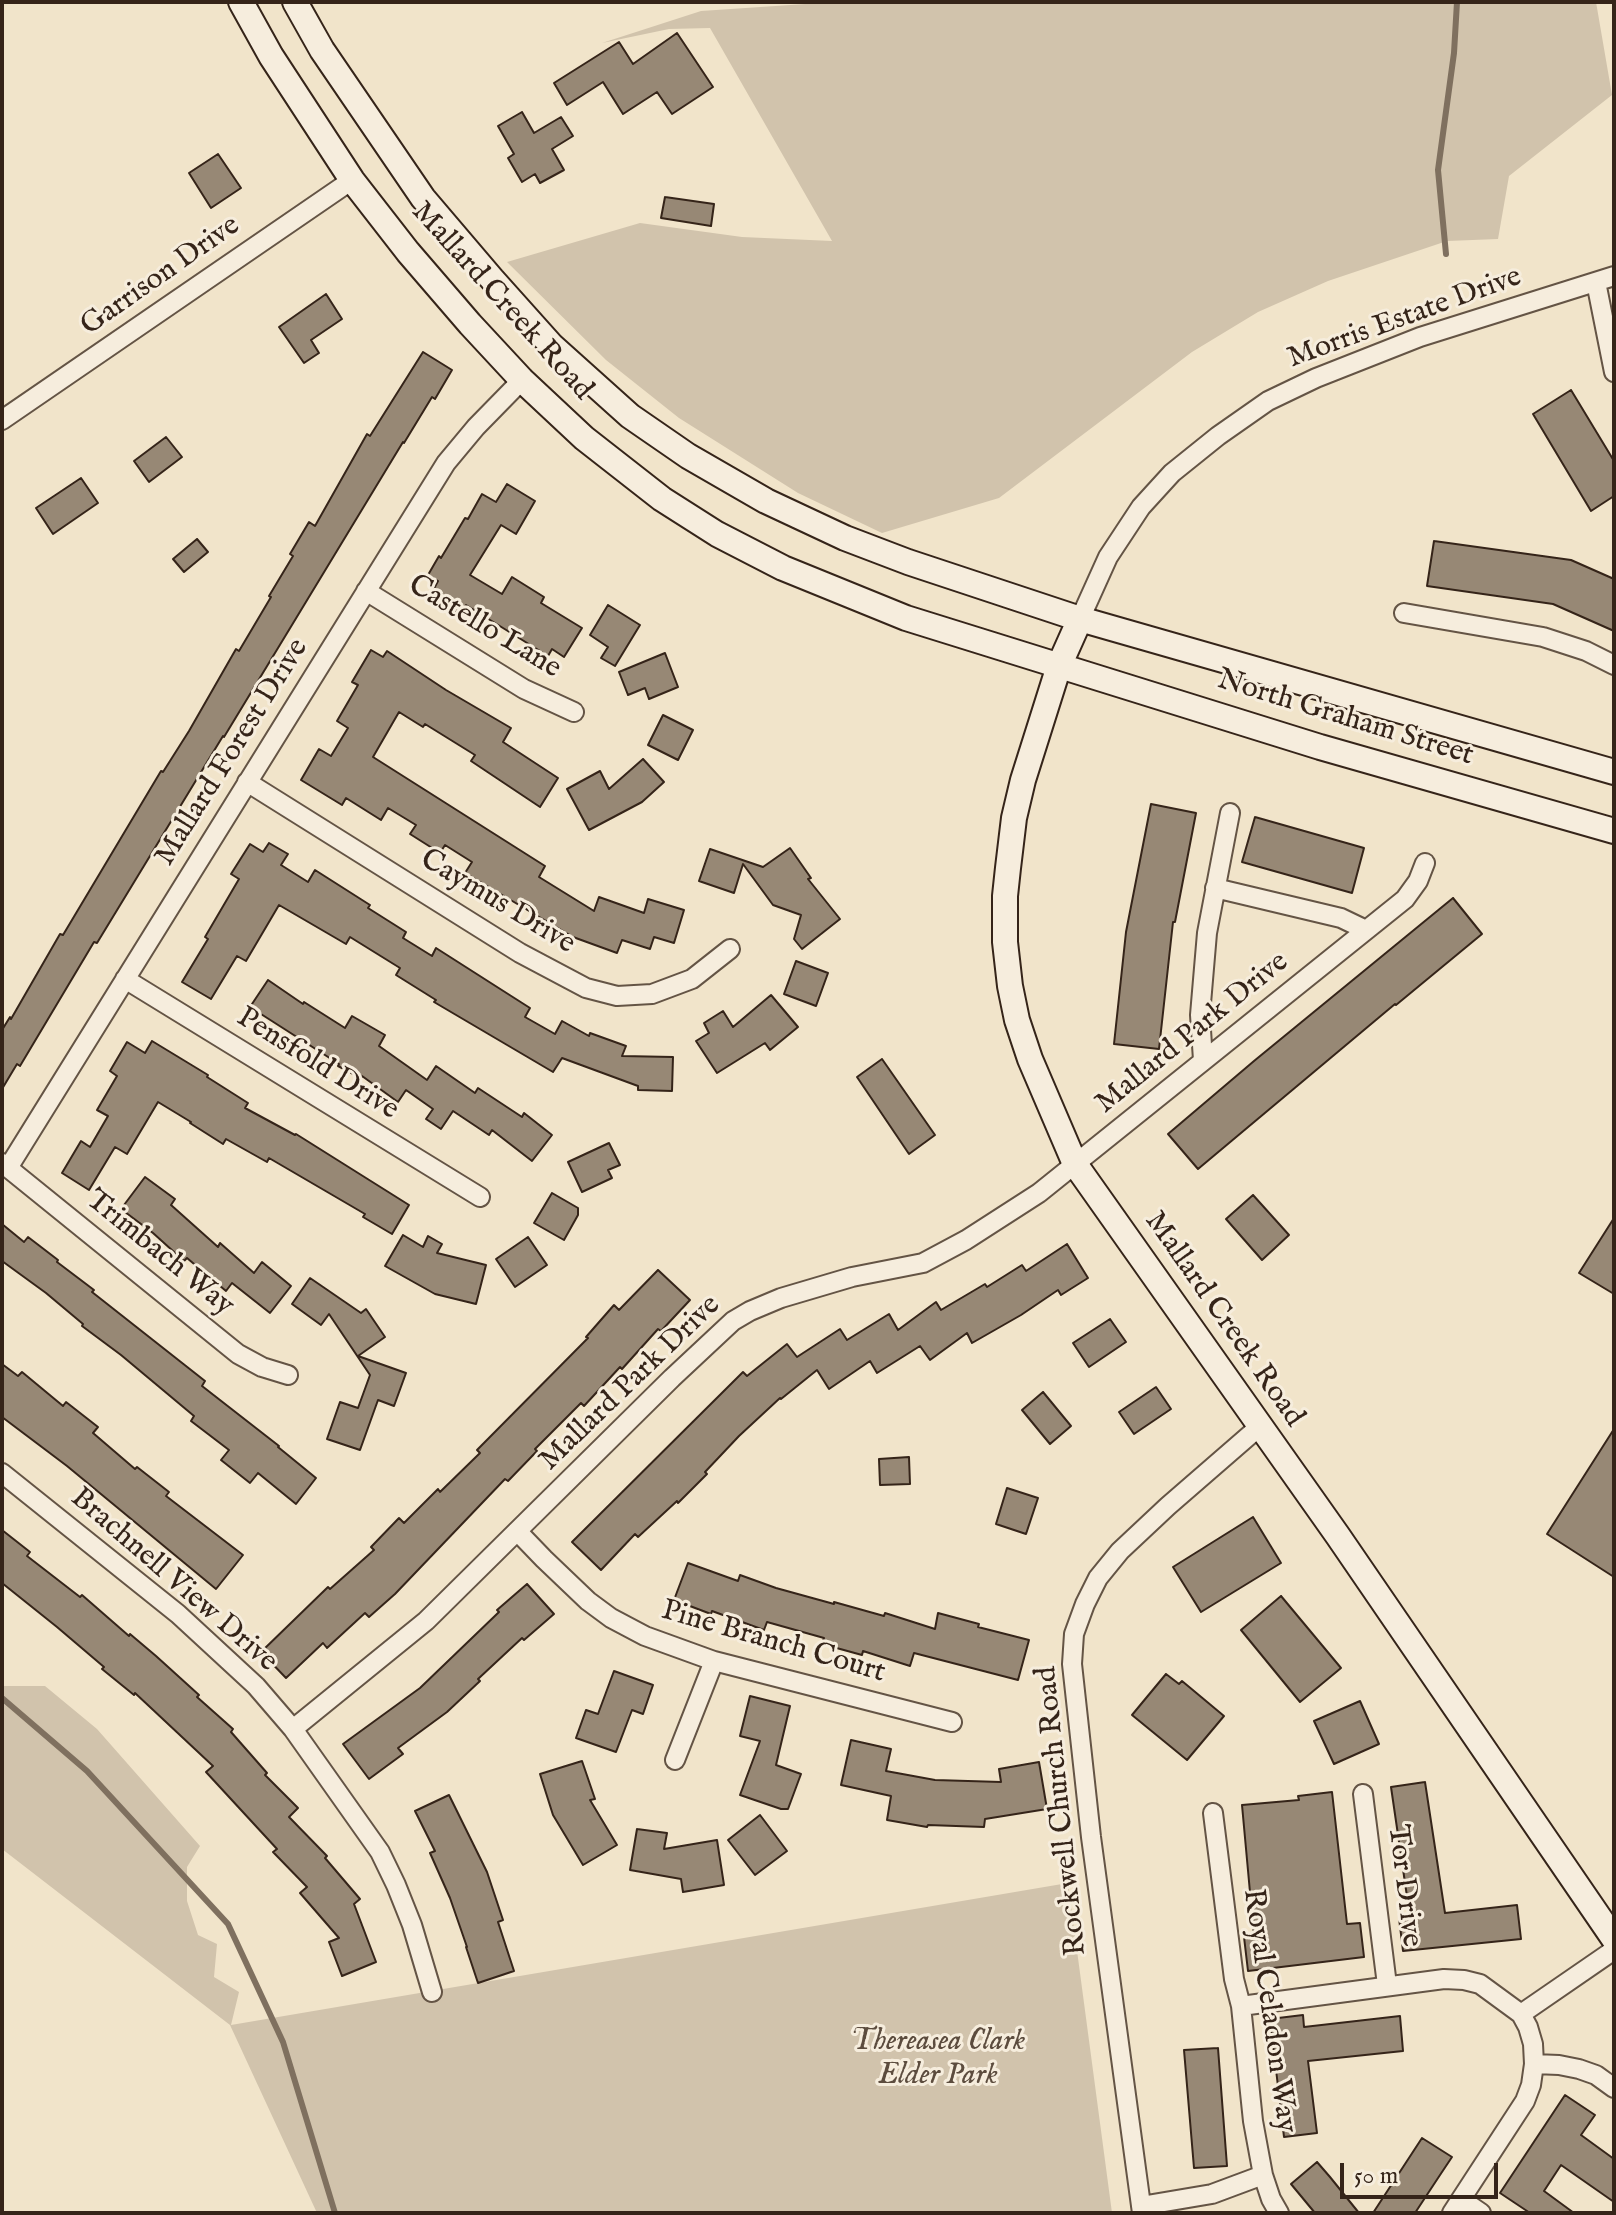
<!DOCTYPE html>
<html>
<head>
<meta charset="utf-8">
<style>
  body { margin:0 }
  #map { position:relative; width:1616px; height:2215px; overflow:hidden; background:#f1e4ca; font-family:"IM FELL English",serif }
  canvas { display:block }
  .frame { position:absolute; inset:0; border:4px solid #352419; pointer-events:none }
  .scale { position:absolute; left:1340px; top:2163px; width:158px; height:36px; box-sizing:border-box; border:4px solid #352419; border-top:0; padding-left:10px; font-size:24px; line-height:28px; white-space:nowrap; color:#352419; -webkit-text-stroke:6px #f6eddd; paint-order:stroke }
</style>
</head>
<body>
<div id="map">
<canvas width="1616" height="2215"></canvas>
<div class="frame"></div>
<div class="scale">50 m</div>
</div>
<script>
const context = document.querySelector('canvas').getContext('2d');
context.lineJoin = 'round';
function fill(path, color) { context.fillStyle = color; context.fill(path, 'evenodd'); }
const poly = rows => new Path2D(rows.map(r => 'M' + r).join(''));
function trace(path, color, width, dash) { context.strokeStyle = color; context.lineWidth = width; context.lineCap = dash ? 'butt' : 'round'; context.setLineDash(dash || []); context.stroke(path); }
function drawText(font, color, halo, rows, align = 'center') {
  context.font = font + ' "IM FELL English",serif'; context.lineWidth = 6; context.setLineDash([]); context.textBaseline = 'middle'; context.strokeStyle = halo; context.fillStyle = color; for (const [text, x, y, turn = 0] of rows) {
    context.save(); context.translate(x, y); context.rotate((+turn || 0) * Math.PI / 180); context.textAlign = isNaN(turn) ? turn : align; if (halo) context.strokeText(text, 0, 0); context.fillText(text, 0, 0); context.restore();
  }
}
fill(poly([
  [835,2,1596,2,1612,95,1509,176,1498,239,1447,241,1328,281,1258,312,1192,352,999,498,882,533,798,493,679,418,606,360,507,262,640,223,742,237,832,241,710,28,669,29,602,43,701,11],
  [2,1686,45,1686,97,1729,200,1846,187,1867,187,1901,198,1935,217,1944,214,1977,239,1992,231,2025,1068,1883,1112,2213,317,2213,230,2025,2,1849]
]), '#d1c3ac');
trace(poly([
  [1446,254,1438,170,1454,53,1457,2],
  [2,1698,87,1771,228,1924,283,2042,335,2213]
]), '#7f705f', 6);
const building = poly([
  [677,33,713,87,672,114,657,92,623,114,603,82,567,105,554,83,619,42,633,64,677,33],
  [522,112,534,133,561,117,573,136,552,149,564,170,540,183,535,174,522,182,508,158,514,154,498,126,522,112],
  [218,154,241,188,211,208,189,173,218,154],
  [665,197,714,204,711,226,661,218,665,197],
  [326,294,342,319,311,340,319,353,304,363,279,327,326,294],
  [423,352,452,370,435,399,432,397,404,443,403,442,224,737,223,736,97,943,94,942,20,1066,17,1064,2,1089,2,1030,10,1017,11,1019,60,934,63,935,161,771,163,772,189,731,236,649,239,651,271,597,269,596,293,556,290,554,309,522,315,526,367,434,370,436,423,352],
  [1571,390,1614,461,1614,496,1591,511,1533,414,1571,390],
  [166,437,182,457,149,482,134,461,166,437],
  [81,478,98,503,53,534,36,508,81,478],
  [507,484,535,501,516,534,501,525,470,575,502,594,512,577,544,597,541,603,582,628,564,657,552,649,548,656,466,605,460,614,430,596,438,581,428,575,439,556,441,558,465,518,468,519,482,494,496,502,507,484],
  [197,539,208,552,184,572,173,559,197,539],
  [1434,541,1571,560,1614,579,1614,631,1553,604,1427,586,1434,541],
  [608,605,640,625,615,666,601,658,608,647,590,635,608,605],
  [371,650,383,657,387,651,446,690,511,728,503,742,558,778,540,807,471,761,475,755,425,724,423,727,399,712,373,757,545,866,539,877,594,911,599,897,644,913,648,899,684,910,674,943,654,937,650,949,622,940,617,953,573,937,465,873,472,862,445,845,440,853,410,834,416,825,388,808,381,820,346,798,342,805,301,780,319,749,331,756,348,728,337,721,358,685,352,682,371,650],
  [665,653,678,687,649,699,645,688,628,695,619,672,665,653],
  [663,715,693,730,678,760,648,745,663,715],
  [643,759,664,782,642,802,589,830,567,789,600,771,609,789,643,759],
  [1151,804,1196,813,1175,922,1173,922,1159,1049,1114,1044,1126,932,1151,804],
  [1255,817,1364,848,1352,893,1242,862,1255,817],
  [269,843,288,854,281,865,308,882,315,870,370,905,368,908,406,932,403,938,432,956,436,948,530,1008,525,1017,555,1034,562,1021,589,1036,590,1033,626,1046,622,1056,673,1057,672,1091,638,1090,638,1086,562,1058,553,1072,434,1002,436,1000,396,975,400,968,350,937,346,944,279,905,246,961,237,956,211,999,182,982,208,939,205,937,239,879,231,874,250,844,263,852,269,843],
  [790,848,811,878,808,879,840,919,802,949,794,939,801,915,773,905,743,864,734,893,699,881,710,849,763,867,790,848],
  [1453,898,1482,934,1396,1005,1395,1004,1198,1169,1168,1134,1254,1061,1453,898],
  [796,961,828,973,816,1006,784,994,796,961],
  [268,980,303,1004,304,1002,345,1028,352,1016,385,1035,379,1046,427,1080,436,1066,475,1093,478,1088,522,1117,524,1113,552,1135,532,1161,492,1130,489,1135,453,1111,441,1129,426,1119,433,1109,406,1090,398,1102,362,1076,361,1078,338,1066,339,1064,250,1007,268,980],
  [771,995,798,1027,770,1050,765,1043,717,1073,696,1041,709,1033,704,1023,723,1011,733,1027,771,995],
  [152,1041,208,1075,207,1077,248,1103,245,1108,295,1135,296,1134,409,1205,392,1234,363,1217,365,1214,269,1158,267,1162,226,1139,223,1144,190,1123,191,1122,158,1102,127,1154,115,1147,89,1190,62,1173,81,1141,90,1147,108,1116,97,1110,117,1076,110,1071,127,1042,145,1053,152,1041],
  [882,1059,935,1135,909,1154,857,1077,882,1059],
  [609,1143,620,1165,608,1170,612,1178,582,1192,568,1162,609,1143],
  [145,1177,175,1199,171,1205,218,1247,220,1243,254,1273,262,1262,291,1286,270,1313,232,1283,226,1291,187,1258,184,1261,153,1233,121,1209,145,1177],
  [552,1193,578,1208,578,1215,564,1240,534,1223,552,1193],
  [1253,1195,1289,1235,1262,1260,1226,1219,1253,1195],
  [1614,1218,1614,1294,1579,1273,1614,1218],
  [2,1224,24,1242,28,1237,58,1260,57,1262,94,1290,92,1292,205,1381,202,1386,279,1446,278,1447,316,1478,296,1504,258,1473,250,1483,221,1460,229,1450,191,1421,194,1416,121,1355,82,1326,83,1324,46,1293,2,1261,2,1224],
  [403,1235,423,1247,428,1236,442,1244,437,1253,486,1265,476,1304,435,1294,385,1266,403,1235],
  [528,1237,547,1265,515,1287,496,1259,528,1237],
  [1067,1244,1088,1278,1061,1295,1058,1290,1021,1315,972,1343,967,1333,930,1360,920,1346,877,1373,870,1361,829,1389,817,1370,781,1399,780,1398,739,1436,705,1472,707,1474,678,1503,677,1501,638,1537,635,1534,601,1570,572,1542,743,1372,747,1376,787,1344,797,1357,840,1329,847,1340,889,1314,898,1330,936,1302,941,1310,985,1284,987,1287,1022,1265,1026,1271,1067,1244],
  [658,1270,690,1300,661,1331,658,1329,622,1369,620,1367,584,1406,581,1403,535,1449,537,1451,508,1481,505,1479,395,1594,369,1617,365,1613,327,1648,323,1643,286,1678,261,1652,328,1587,330,1589,374,1550,371,1547,399,1518,404,1523,438,1489,440,1492,480,1453,477,1450,588,1338,586,1337,614,1305,619,1310,658,1270],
  [310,1278,361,1313,366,1309,385,1337,358,1356,406,1373,394,1406,378,1400,360,1450,327,1439,340,1402,358,1408,370,1375,329,1314,321,1325,292,1304,310,1278],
  [1110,1319,1126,1342,1089,1367,1073,1343,1110,1319],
  [2,1364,18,1376,22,1372,63,1406,66,1402,98,1427,93,1433,135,1469,137,1467,169,1492,166,1496,243,1555,216,1589,67,1466,2,1417,2,1364],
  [1156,1387,1171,1409,1134,1434,1119,1412,1156,1387],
  [1043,1392,1071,1426,1050,1444,1022,1410,1043,1392],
  [1614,1429,1614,1577,1547,1534,1614,1429],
  [909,1457,910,1484,880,1485,879,1459,909,1457],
  [1007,1488,1038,1498,1026,1534,996,1524,1007,1488],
  [1253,1517,1281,1563,1201,1612,1173,1567,1253,1517],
  [2,1530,30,1552,27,1556,80,1597,82,1595,129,1636,130,1634,156,1656,199,1695,197,1697,233,1729,231,1732,267,1773,265,1775,298,1808,289,1817,327,1856,325,1858,360,1899,354,1904,376,1962,342,1976,329,1942,339,1938,300,1893,307,1887,273,1852,277,1849,206,1772,213,1766,135,1693,134,1695,102,1669,104,1667,57,1627,2,1583,2,1530],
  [688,1563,738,1581,740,1575,776,1588,834,1604,834,1602,884,1616,885,1613,935,1629,938,1613,979,1624,978,1627,1029,1640,1018,1680,914,1653,910,1666,863,1651,862,1655,822,1644,824,1638,767,1622,764,1630,712,1611,711,1614,674,1600,688,1563],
  [527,1584,554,1614,524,1640,522,1638,478,1679,480,1681,447,1712,398,1748,403,1754,369,1779,343,1744,420,1688,499,1612,497,1610,527,1584],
  [1281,1596,1341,1668,1300,1702,1241,1630,1281,1596],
  [614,1671,653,1685,643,1714,632,1710,616,1752,576,1738,586,1710,598,1714,614,1671],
  [1166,1674,1179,1684,1182,1681,1224,1716,1187,1760,1132,1715,1166,1674],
  [750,1696,790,1706,776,1765,801,1774,788,1809,781,1809,740,1795,760,1741,740,1736,750,1696],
  [1360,1701,1379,1744,1334,1764,1314,1721,1360,1701],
  [851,1740,891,1749,886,1771,935,1780,1001,1782,999,1769,1039,1762,1047,1809,985,1819,984,1827,928,1825,927,1827,887,1820,891,1796,841,1785,851,1740],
  [582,1761,595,1799,590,1800,617,1845,583,1865,553,1815,540,1774,582,1761],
  [1425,1782,1445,1913,1517,1905,1521,1939,1403,1951,1399,1918,1410,1917,1391,1787,1425,1782],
  [1332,1792,1347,1924,1360,1923,1364,1957,1248,1971,1244,1937,1254,1936,1242,1805,1299,1800,1298,1796,1332,1792],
  [449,1795,487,1872,503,1920,498,1922,514,1971,478,1983,466,1947,467,1947,450,1898,430,1853,435,1851,415,1811,449,1795],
  [760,1815,787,1851,755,1875,728,1840,760,1815],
  [637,1829,667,1833,664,1849,717,1840,724,1885,683,1892,681,1879,630,1870,637,1829],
  [1303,2015,1304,2027,1400,2016,1403,2051,1308,2061,1317,2133,1284,2137,1270,2019,1303,2015],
  [1218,2048,1227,2166,1194,2168,1184,2050,1218,2048],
  [1565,2095,1595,2115,1581,2135,1614,2159,1614,2202,1561,2165,1544,2191,1574,2213,1530,2213,1500,2193,1565,2095],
  [1422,2138,1452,2157,1440,2175,1415,2213,1373,2213,1422,2138],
  [1317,2162,1330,2177,1359,2213,1315,2213,1291,2184,1317,2162]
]);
fill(building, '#978875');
trace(building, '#352419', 2);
const street = poly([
  [1596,282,1614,372],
  [2,420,352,180],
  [366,591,524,689,574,712],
  [1404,613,1543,637,1586,651,1614,665],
  [1080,619,1108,557,1141,507,1172,473,1218,436,1268,401,1316,378,1420,337,1614,276],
  [247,782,520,953,586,988,617,996,652,994,692,979,730,949],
  [1215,888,1341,918,1366,930],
  [125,979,480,1197],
  [1203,1060,1200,1015,1207,933,1230,813],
  [2,1163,238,1354,262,1367,288,1375],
  [8,1168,446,463,476,427,522,380],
  [2,1473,178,1614,256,1686,293,1729,380,1852,396,1885,412,1925,432,1992],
  [518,1532,544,1559,588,1601,611,1618,645,1636,714,1661,952,1722],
  [293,1729,426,1621,672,1378,733,1321,750,1311,781,1298,852,1277,923,1263,966,1240,1039,1193,1405,899,1418,881,1425,863],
  [675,1760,714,1661],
  [1363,1794,1387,1985],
  [1213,1813,1234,1979,1241,2006,1253,2121,1263,2175,1271,2199,1279,2213],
  [1241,2006,1444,1979,1464,1980,1480,1984,1521,2014,1528,2027,1533,2044,1534,2064,1531,2085,1525,2101,1452,2213],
  [1521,2014,1614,1950],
  [1534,2064,1559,2065,1579,2069,1596,2075,1614,2088],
  [1462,2200,1481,2213],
  [1141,2206,1212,2194,1263,2175],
  [1142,2213,1091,1837,1072,1664,1074,1634,1085,1604,1098,1578,1120,1551,1168,1506,1259,1427]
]);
const secondary = poly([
  [241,2,271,56,352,180,408,252,470,324,522,380,584,438,662,499,717,534,783,568,906,618,1320,747,1614,831],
  [295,2,322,50,423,198,492,279,552,346,630,416,688,456,766,501,845,538,908,562,1080,619,1614,772],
  [1080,619,1059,666,1023,780,1014,818,1008,868,1005,896,1005,942,1010,986,1017,1020,1030,1059,1075,1164,1338,1536,1614,1939]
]);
trace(street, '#645445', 22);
trace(secondary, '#352419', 28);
trace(street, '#f6eddd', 18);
trace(secondary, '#f6eddd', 24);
drawText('30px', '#352419', '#f6eddd', [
  ["Garrison Drive",161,277,-35],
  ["Mallard Creek Road",501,302,48],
  ["Morris Estate Drive",1405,319,-20],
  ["Castello Lane",484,628,31],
  ["North Graham Street",1345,719,17],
  ["Mallard Forest Drive",233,753,-58],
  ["Caymus Drive",497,903,31],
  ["Mallard Park Drive",1193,1034,-39],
  ["Pensfold Drive",317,1065,32],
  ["Trimbach Way",159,1254,39],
  ["Mallard Creek Road",1223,1320,55],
  ["Mallard Park Drive",631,1384,-44],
  ["Brachnell View Drive",173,1581,41],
  ["Pine Branch Court",773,1643,16],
  ["Rockwell Church Road",1063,1811,-96],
  ["Tor Drive",1403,1886,83],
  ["Royal Celadon Way",1268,2011,82]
]);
drawText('italic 30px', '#5c4c3e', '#f6eddd', [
  ["Thereasea Clark",938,2043],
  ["Elder Park",938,2077]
]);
</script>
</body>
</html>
